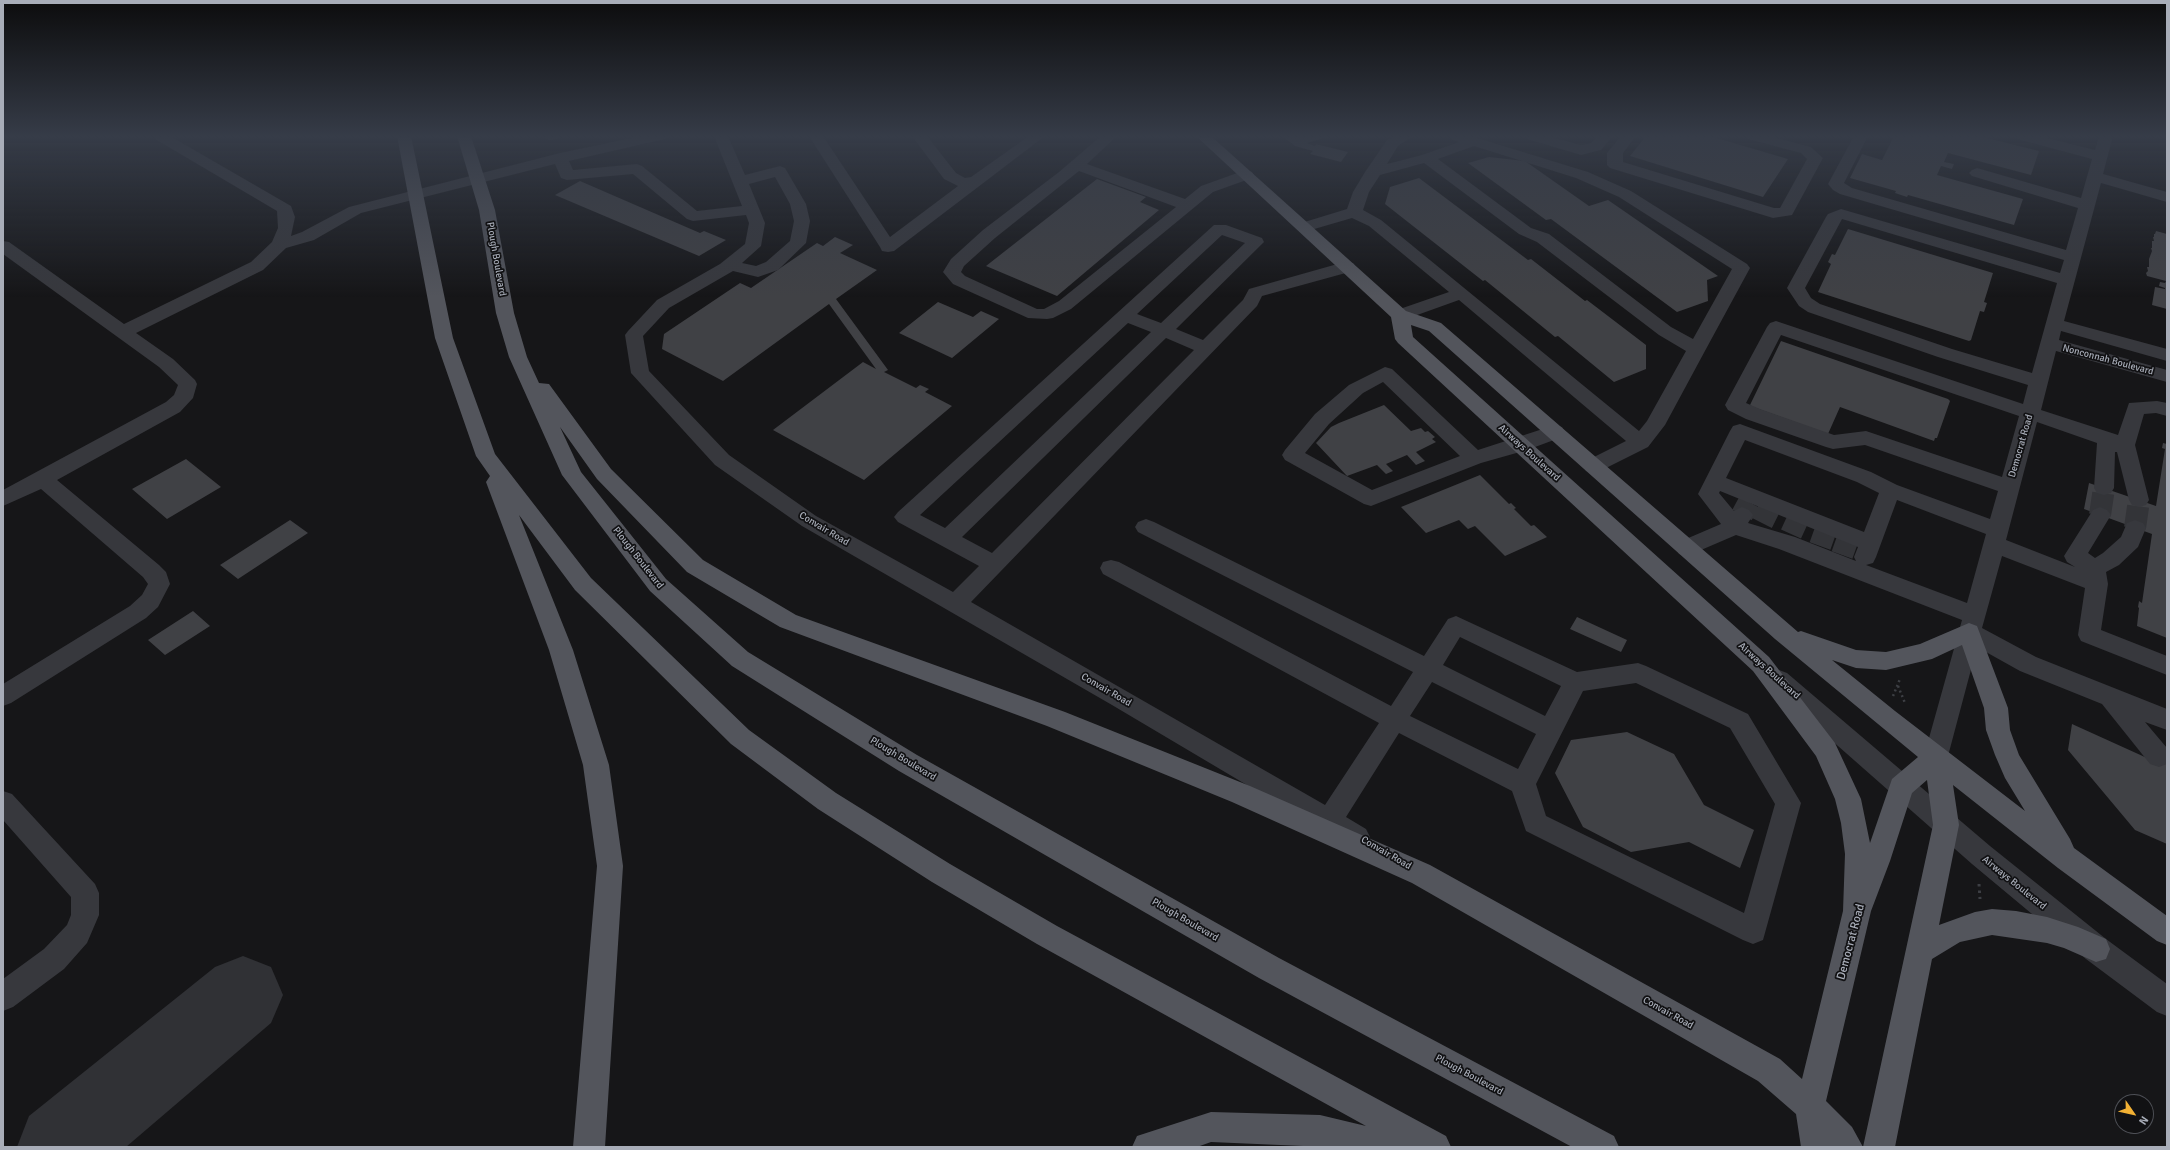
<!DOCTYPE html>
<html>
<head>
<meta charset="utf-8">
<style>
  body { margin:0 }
  #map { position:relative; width:2170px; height:1150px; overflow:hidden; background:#161618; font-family:Signika,sans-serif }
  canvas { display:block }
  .frame { position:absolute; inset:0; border:4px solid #a8adb8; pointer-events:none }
  .north { position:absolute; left:2114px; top:1094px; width:40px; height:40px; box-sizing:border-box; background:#111113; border:1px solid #4d4f55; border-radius:50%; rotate:124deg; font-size:11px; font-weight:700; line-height:16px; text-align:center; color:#a8adb8 }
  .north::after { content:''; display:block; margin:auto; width:14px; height:18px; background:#f2b134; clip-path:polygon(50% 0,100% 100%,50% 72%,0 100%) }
</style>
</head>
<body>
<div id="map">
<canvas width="2170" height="1150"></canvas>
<div class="frame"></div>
<div class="north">N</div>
</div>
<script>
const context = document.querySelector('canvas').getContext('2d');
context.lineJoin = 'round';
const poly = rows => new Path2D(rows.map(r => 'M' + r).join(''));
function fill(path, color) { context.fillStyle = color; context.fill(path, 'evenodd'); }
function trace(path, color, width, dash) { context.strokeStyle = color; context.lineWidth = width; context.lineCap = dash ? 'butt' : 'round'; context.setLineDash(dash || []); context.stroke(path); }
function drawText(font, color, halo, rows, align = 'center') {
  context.font = font + ' Signika,sans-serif'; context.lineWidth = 3.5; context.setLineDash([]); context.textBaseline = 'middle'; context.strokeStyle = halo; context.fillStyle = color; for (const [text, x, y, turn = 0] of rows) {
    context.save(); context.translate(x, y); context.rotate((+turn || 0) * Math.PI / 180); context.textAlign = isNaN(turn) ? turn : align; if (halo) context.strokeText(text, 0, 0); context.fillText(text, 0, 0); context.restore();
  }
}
fill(poly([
  [243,956,271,967,283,995,271,1023,126,1147,17,1147,29,1116,215,967,243,956]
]), '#303135');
fill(poly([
  [1282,136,1330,136,1307,143,1315,146,1316,144,1348,152,1341,162,1310,154,1313,151,1295,146],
  [1646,136,1710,136,1788,159,1763,197,1630,156],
  [1888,136,1979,136,2039,151,2031,175,1948,153,1944,162,1954,164,1952,169,1941,166,1937,175,2023,199,2014,225,1908,195,1907,197,1895,193,1896,191,1850,178,1862,154,1882,160,1893,138],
  [1489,157,1525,161,1589,206,1608,200,1718,276,1707,280,1708,301,1677,312,1551,219,1546,220,1468,163],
  [1419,178,1528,260,1531,259,1585,301,1587,300,1646,345,1646,369,1614,382,1558,336,1555,337,1485,280,1483,281,1385,204,1390,187],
  [1097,179,1146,197,1140,202,1159,210,1057,296,986,266],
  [580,181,700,233,704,231,726,240,699,256,555,195],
  [1848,229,1993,273,1984,302,1987,303,1984,312,1980,311,1971,340,1969,341,1818,292,1831,264,1828,262,1832,254,1835,255],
  [2156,231,2167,234,2167,309,2152,305,2155,287,2165,289,2165,288,2159,286,2160,282,2165,283,2166,281,2147,276,2146,273,2148,271,2147,267,2149,267,2149,259,2152,251,2151,248,2152,248,2152,241,2154,241,2153,237,2154,237,2154,234,2155,234],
  [835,237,853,245,840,253,877,270,836,299,888,370,884,372,916,388,920,385,929,389,925,392,952,406,864,480,773,430,863,362,876,369,829,304,723,381,662,349,664,334,740,283,751,288,817,243,823,246],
  [938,302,973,317,981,311,999,319,952,358,899,333],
  [1781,341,1948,399,1950,401,1937,438,1935,438,1934,441,1840,407,1828,434,1753,407,1750,405],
  [1384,405,1411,431,1421,428,1425,432,1428,431,1435,437,1432,439,1436,442,1416,452,1425,461,1416,465,1407,455,1386,464,1393,471,1386,474,1377,465,1347,476,1316,443,1331,427,1339,423],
  [2163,443,2167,444,2167,638,2137,626,2139,608,2138,607,2139,601,2142,603,2152,534,2084,509,2089,483,2156,506,2165,449,2162,448],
  [186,459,221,487,167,519,132,489],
  [1480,475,1509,504,1511,503,1516,508,1514,509,1531,526,1534,525,1547,537,1545,538,1505,556,1475,526,1468,529,1459,520,1426,533,1401,507],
  [290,520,308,533,238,579,220,565],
  [193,611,210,626,165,655,148,640],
  [1577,617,1627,640,1621,652,1570,629],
  [2072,724,2147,758,2167,759,2167,844,2135,830,2068,750],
  [1627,732,1674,754,1704,805,1754,830,1740,868,1689,842,1631,852,1583,827,1555,773,1571,740]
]), '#404145');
trace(poly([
  [1742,515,1749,502],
  [2100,515,2104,488],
  [1762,523,1769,509],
  [2135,528,2139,500],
  [1791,534,1797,521],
  [1820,546,1825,532],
  [1842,555,1847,541]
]), '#333438', 22, [22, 11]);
trace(poly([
  [1898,686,1905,703],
  [1893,696,1900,679]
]), '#3d3f44', 2.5, [2, 3]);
trace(poly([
  [1979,884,1980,899]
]), '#3d3f44', 3, [2.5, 4]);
fill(poly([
  [153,136,170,136,291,206,295,217,291,236,302,232,349,207,560,153,641,136,667,136,665,139,569,161,573,170,637,164,642,166,697,211,742,206,714,136,728,136,745,175,780,166,785,168,806,204,810,221,806,243,778,270,758,277,733,271,669,308,643,336,649,371,729,455,816,516,953,592,979,566,898,522,894,517,898,512,1214,225,1226,225,1262,238,1264,242,1176,329,1203,340,1243,300,1249,289,1341,263,1353,263,1356,267,1353,271,1262,296,1257,306,971,602,1325,805,1379,723,1103,574,1100,568,1103,562,1111,560,1119,562,1391,706,1413,672,1138,532,1135,527,1138,522,1146,519,1154,522,1424,656,1448,619,1456,616,1577,672,1638,663,1646,666,1748,714,1801,803,1763,940,1753,944,1743,940,1526,831,1512,791,1399,733,1346,817,1366,829,1370,837,1366,845,1357,849,1348,845,1112,705,802,526,715,465,631,373,625,335,628,331,657,300,720,264,745,244,749,223,746,215,693,221,687,219,633,174,567,180,561,178,555,164,361,213,314,240,286,248,263,270,136,333,173,359,195,380,197,384,193,398,180,412,57,480,159,565,166,572,170,584,158,607,146,618,11,703,3,706,3,684,130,606,142,595,148,584,143,577,41,489,3,506,3,490,166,402,174,395,178,385,159,367,3,254,3,241,9,242,124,324,251,262,272,242,278,228,277,211,155,139,153,136],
  [775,177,790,204,794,221,790,241,766,262,756,266,742,263,761,246,765,223,749,184,775,177],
  [1222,235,1245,243,1161,323,1137,314,1222,235],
  [1128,323,1151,332,945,528,920,515,1128,323],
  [1166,338,1194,350,992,553,962,537,1166,338],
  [1460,637,1561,686,1545,716,1443,665,1460,637],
  [1432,682,1536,734,1518,769,1410,716,1432,682],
  [1636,683,1730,728,1775,804,1744,913,1546,816,1536,784,1583,691,1636,683],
  [543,136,560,136,558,139,550,140,545,139,543,136],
  [809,136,823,136,890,237,958,186,944,179,912,136,927,136,956,173,965,178,971,177,1029,136,1045,136,894,251,888,252,882,251,880,247,809,136],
  [1101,136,1117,136,1087,164,1185,199,1201,186,1240,172,1246,170,1252,172,1254,175,1252,178,1213,192,1071,309,1053,318,1047,319,1028,318,953,284,943,272,951,259,983,230,1059,172,1101,136],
  [1079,171,1176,207,1059,301,1044,309,1037,309,965,276,961,272,964,266,995,238,1079,171],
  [1395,136,1413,136,1398,146,1387,164,1422,155,1459,142,1451,139,1449,136,1471,136,1588,172,1631,191,1747,264,1750,268,1706,349,1665,425,1648,447,1600,471,1593,473,1586,471,1583,466,1586,461,1626,441,1459,300,1406,319,1400,320,1394,319,1391,315,1394,311,1449,292,1369,226,1352,218,1304,232,1298,230,1296,227,1298,224,1347,209,1353,192,1365,172,1387,140,1395,136],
  [1474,146,1576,178,1619,197,1732,269,1693,339,1671,327,1549,234,1531,228,1438,159,1474,146],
  [1424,163,1519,234,1537,242,1659,335,1686,351,1647,421,1639,431,1381,220,1363,210,1369,192,1380,175,1424,163],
  [1525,136,1547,136,1581,145,1591,143,1598,136,1613,136,1601,150,1581,155,1527,139,1525,136],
  [1621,136,1636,136,1623,153,1623,162,1774,208,1780,208,1807,159,1801,153,1748,139,1746,136,1769,136,1811,147,1823,158,1792,215,1773,218,1610,168,1607,165,1607,153,1621,136],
  [1854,136,1868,136,1844,183,1852,188,2066,250,2078,208,1972,176,1969,173,1972,170,1977,168,2081,198,2092,159,2017,139,2015,136,2039,136,2095,150,2099,136,2113,136,2103,174,2167,192,2167,202,2101,183,2064,321,2167,349,2167,361,2061,331,2059,340,2167,370,2167,382,2056,351,2041,410,2118,435,2129,403,2157,401,2167,403,2167,416,2156,413,2144,414,2135,445,2149,500,2146,505,2139,507,2132,505,2129,500,2117,452,2115,452,2114,488,2111,493,2104,495,2097,493,2094,488,2097,443,2037,422,2006,540,2075,567,2067,562,2064,556,2093,510,2100,507,2107,510,2111,515,2088,553,2095,558,2103,553,2121,537,2127,523,2135,520,2143,523,2146,528,2138,547,2119,565,2106,572,2108,584,2101,630,2167,656,2167,675,2081,641,2078,635,2085,588,2002,556,1982,628,2036,657,2167,709,2167,730,2145,722,2167,748,2167,764,2159,767,2150,764,2102,704,2020,671,1977,647,1948,756,1945,764,1936,767,1927,764,1924,756,1962,620,1779,549,1736,535,1687,556,1679,554,1676,548,1679,542,1721,524,1698,494,1730,431,1733,426,1740,424,1871,472,1897,485,1990,519,1998,491,1865,445,1833,449,1826,447,1746,419,1728,410,1725,405,1767,327,1770,323,1776,321,2023,404,2028,385,1938,357,1808,312,1799,306,1787,288,1826,217,1828,214,1841,209,2060,273,2064,260,1840,194,1833,190,1828,184,1854,136],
  [1842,219,2057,283,2032,373,1952,349,1820,304,1811,298,1805,288,1842,219],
  [1781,335,2019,416,2002,477,1866,431,1834,435,1760,409,1746,403,1781,335],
  [1745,440,1857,482,1879,493,1864,532,1726,478,1745,440],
  [1720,491,1858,547,1854,557,1856,561,1795,537,1748,523,1753,515,1749,510,1742,507,1734,511,1719,493,1720,491],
  [1897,500,1986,534,1967,603,1866,565,1873,563,1876,557,1897,500],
  [1385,367,1392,369,1478,450,1555,425,1562,427,1565,432,1562,437,1527,450,1481,463,1371,506,1364,504,1285,460,1282,455,1285,450,1315,414,1349,385,1385,367],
  [1383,382,1460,456,1372,490,1305,453,1329,424,1363,393,1383,382],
  [1779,670,1787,673,1990,846,2106,939,2167,984,2167,1016,2157,1012,2086,959,1972,864,1771,687,1767,680,1771,673,1779,670],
  [3,791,12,794,95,884,99,893,99,915,87,943,64,969,13,1007,3,1011,3,979,44,949,67,925,71,915,71,897,3,820,3,791]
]), '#37383d');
fill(poly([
  [397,136,411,136,453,338,495,454,591,578,749,730,836,793,950,864,1057,926,1446,1136,1451,1147,1326,1147,1211,1142,1197,1147,1132,1147,1137,1136,1211,1112,1320,1115,1366,1126,1037,944,932,882,818,809,731,744,575,590,519,515,573,650,609,765,623,866,605,1147,573,1147,597,866,583,765,549,650,486,482,490,476,476,456,435,338,397,136],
  [457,136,471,136,495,210,514,313,527,357,539,383,549,384,611,469,703,560,796,615,1065,712,1250,786,1430,865,1780,1059,1802,1079,1843,911,1845,854,1841,823,1835,799,1816,756,1753,671,1398,343,1395,339,1391,317,1196,136,1211,136,1406,311,1441,323,1798,632,1801,631,1856,650,1886,652,1920,644,1969,623,1977,626,2008,708,2010,730,2019,755,2070,839,2074,848,2167,916,2167,945,2157,941,2058,868,1953,785,1959,825,1939,925,1975,912,1992,909,2016,911,2047,917,2078,927,2106,939,2110,949,2106,959,2096,962,2064,948,2047,943,1992,935,1960,942,1932,959,1895,1147,1863,1147,1933,825,1927,780,1912,793,1890,861,1871,911,1826,1101,1852,1127,1863,1147,1801,1147,1796,1114,1758,1081,1412,883,1232,802,1047,726,780,627,687,572,597,479,560,427,581,472,666,579,748,652,917,755,1279,958,1614,1136,1619,1147,1572,1147,1259,978,899,771,732,666,650,591,562,475,509,357,496,313,479,210,457,136],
  [1411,325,1429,331,1775,639,1918,757,1892,779,1870,843,1861,799,1835,743,1769,657,1413,337,1411,325],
  [1962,645,1984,708,1986,730,1995,755,2005,778,2025,811,1895,711,1832,660,1856,668,1886,670,1932,659,1962,645]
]), '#53555c');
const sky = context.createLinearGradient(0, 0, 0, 297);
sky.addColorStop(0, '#0c0c0d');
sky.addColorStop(0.46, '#363c48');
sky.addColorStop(1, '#363c4800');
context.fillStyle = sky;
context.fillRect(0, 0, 2170, 297);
drawText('10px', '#a8adb8', '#111113', [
  ["Plough Boulevard",496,259,80],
  ["Nonconnah Boulevard",2108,360,15],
  ["Democrat Road",2021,446,-74],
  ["Airways Boulevard",1529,453,42],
  ["Convair Road",824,529,31],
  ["Plough Boulevard",638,558,52],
  ["Airways Boulevard",1769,671,42],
  ["Convair Road",1106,690,30],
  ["Plough Boulevard",903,759,31],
  ["Convair Road",1386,853,30],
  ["Airways Boulevard",2014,883,39],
  ["Plough Boulevard",1185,920,30],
  ["Convair Road",1668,1013,29],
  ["Plough Boulevard",1469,1075,28]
]);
drawText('12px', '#a8adb8', '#111113', [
  ["Democrat Road",1851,942,-75]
]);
</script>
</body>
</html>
